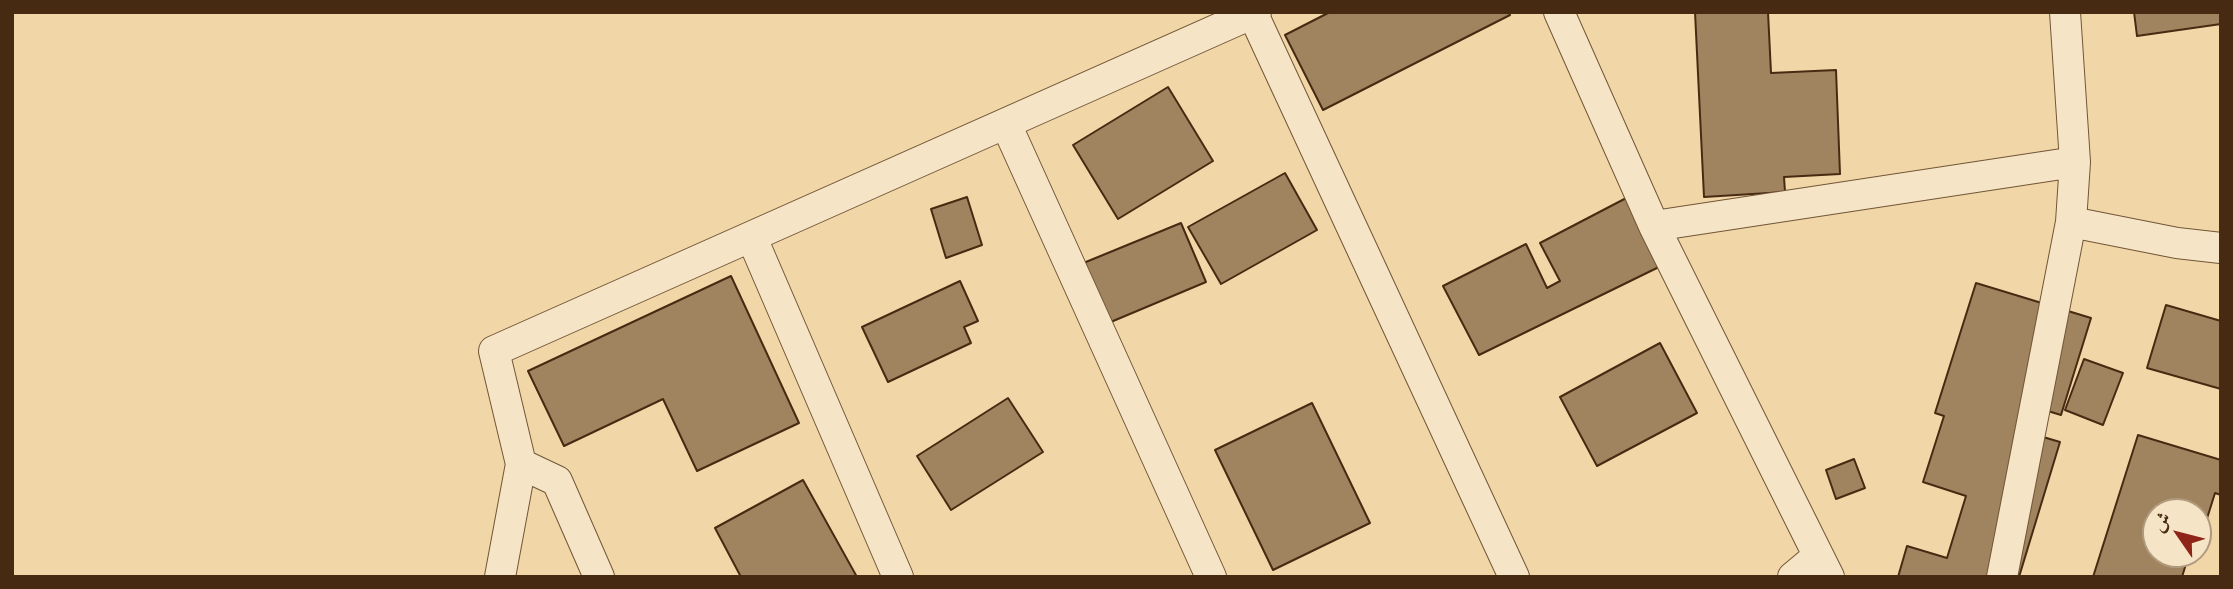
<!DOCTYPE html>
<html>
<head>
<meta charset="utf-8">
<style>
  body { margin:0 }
  #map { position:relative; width:2233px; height:589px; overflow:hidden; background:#f1d6a7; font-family:"Libre Caslon Text",Amiri,serif }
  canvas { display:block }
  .frame { position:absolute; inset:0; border:14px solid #462b12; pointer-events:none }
  .north { position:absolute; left:2142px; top:498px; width:70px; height:70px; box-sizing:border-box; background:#f6e4c6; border:2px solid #b09a7e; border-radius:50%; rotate:305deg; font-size:19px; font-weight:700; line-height:28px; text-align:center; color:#462b12 }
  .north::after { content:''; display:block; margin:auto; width:24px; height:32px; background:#8f2418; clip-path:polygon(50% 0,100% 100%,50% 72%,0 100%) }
</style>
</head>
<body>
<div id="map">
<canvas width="2233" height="589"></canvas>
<div class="frame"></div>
<div class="north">ش</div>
</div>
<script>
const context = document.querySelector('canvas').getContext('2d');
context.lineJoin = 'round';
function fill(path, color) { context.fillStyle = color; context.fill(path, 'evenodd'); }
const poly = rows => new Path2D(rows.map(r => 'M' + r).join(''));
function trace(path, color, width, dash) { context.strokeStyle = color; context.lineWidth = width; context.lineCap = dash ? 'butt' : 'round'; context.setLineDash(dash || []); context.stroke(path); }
const building = poly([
  [1330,12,1509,12,1510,15,1323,110,1285,35,1330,12],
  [1695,12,1768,12,1771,73,1836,70,1840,174,1784,177,1785,192,1704,197,1695,12],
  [2134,12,2221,12,2221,24,2137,36,2134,12],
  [1168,87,1213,161,1118,219,1073,145,1168,87],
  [1285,173,1317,230,1221,284,1188,227,1285,173],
  [1632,195,1663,265,1479,355,1443,286,1526,244,1547,288,1560,281,1540,243,1632,195],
  [967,197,982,245,946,258,931,209,967,197],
  [1181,223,1206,282,1106,324,1081,264,1181,223],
  [731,276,799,423,697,471,663,399,564,446,528,371,731,276],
  [960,281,978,321,964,327,971,343,888,382,862,327,960,281],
  [1976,283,2091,318,2061,415,2041,409,2033,434,2060,442,2019,577,1898,577,1907,546,1947,558,1966,496,1923,482,1944,416,1935,413,1976,283],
  [2166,305,2221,321,2221,389,2147,368,2166,305],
  [1660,343,1697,413,1597,466,1560,397,1660,343],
  [2084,359,2123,373,2103,425,2065,410,2084,359],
  [1008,398,1043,452,951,510,917,456,1008,398],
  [1312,403,1370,523,1273,570,1215,450,1312,403],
  [2138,435,2221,460,2221,495,2215,493,2204,528,2198,526,2198,512,2156,512,2156,554,2189,554,2182,577,2093,577,2138,435],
  [1854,459,1865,488,1836,499,1826,470,1854,459],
  [803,480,857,577,741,577,715,528,803,480]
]);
fill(building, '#9f845f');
trace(building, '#462b12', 2);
const street = poly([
  [1559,12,1654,226,2075,162,2065,12],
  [1253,14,1514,577],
  [1006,124,1211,577],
  [2071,222,2177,243,2221,248],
  [1654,226,1829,577],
  [752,238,898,577],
  [521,464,557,481,599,577],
  [500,577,521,464,494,351,1256,12],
  [1793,577,1817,557],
  [2002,577,2071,222,2075,162]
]);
trace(street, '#715637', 32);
trace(street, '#f6e4c6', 30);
</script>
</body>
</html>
